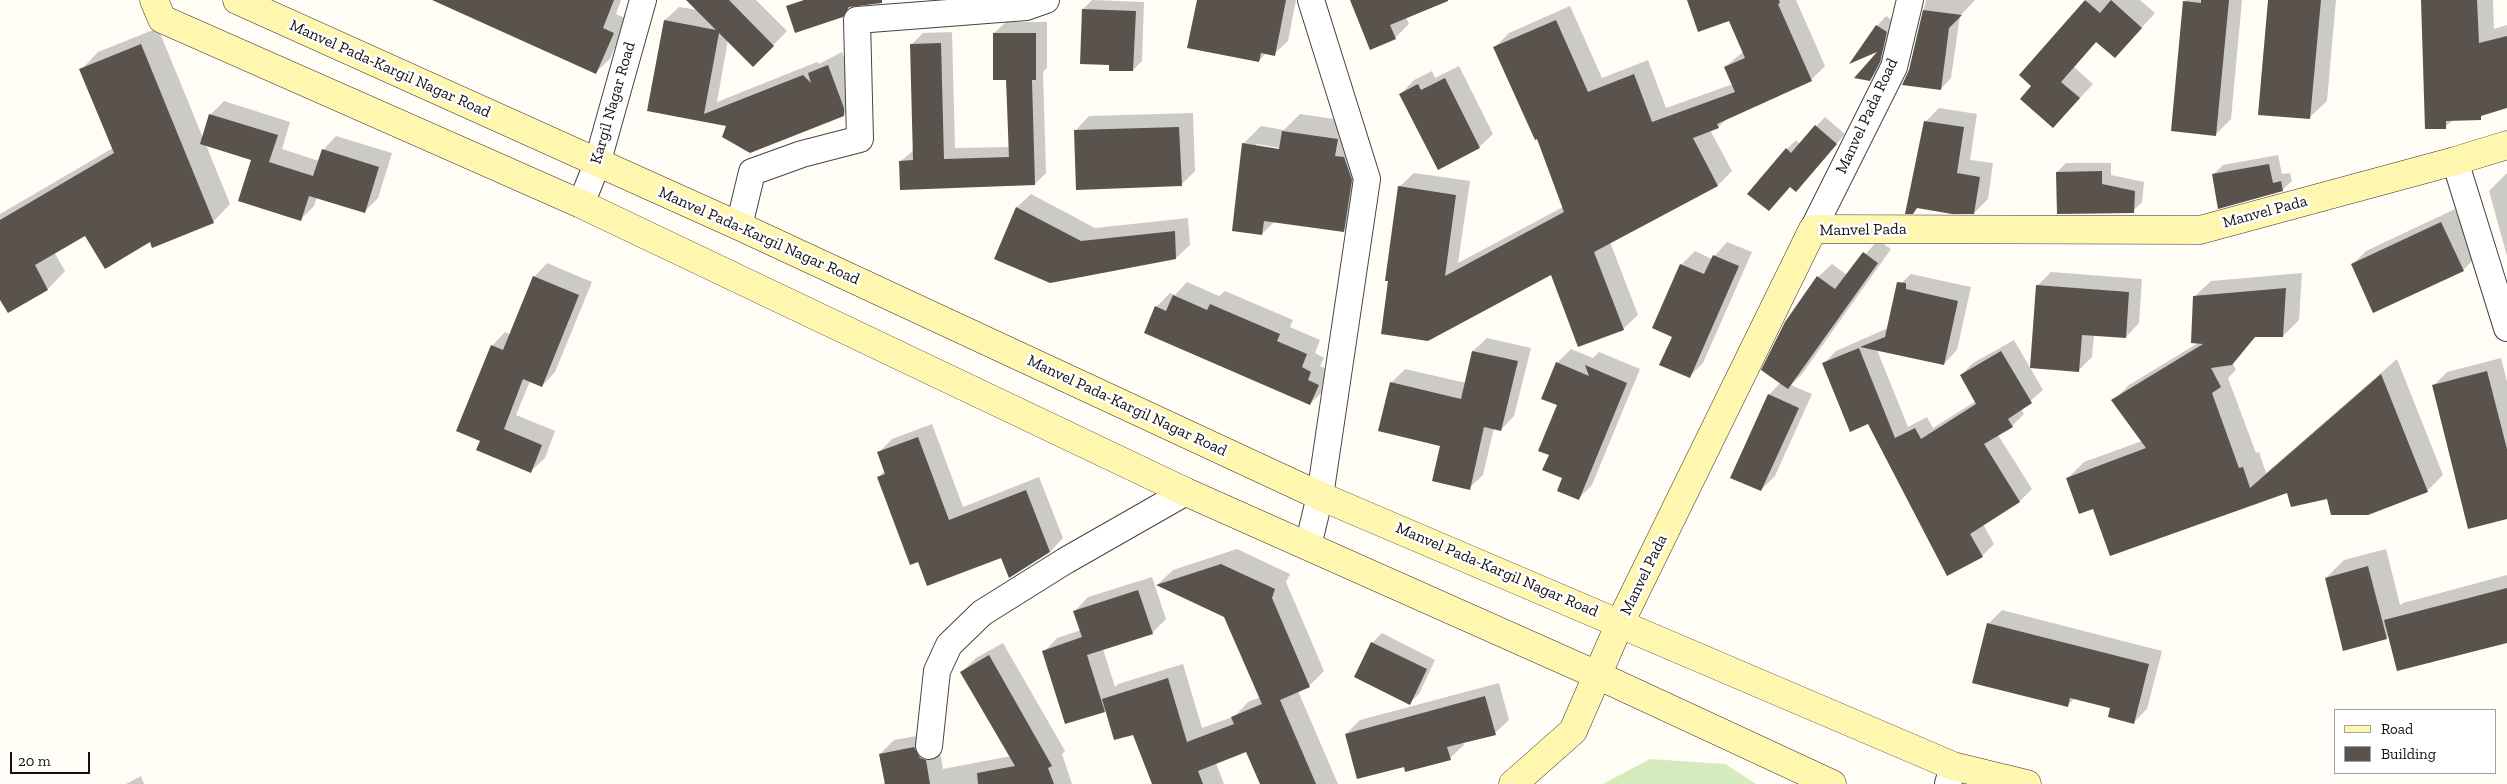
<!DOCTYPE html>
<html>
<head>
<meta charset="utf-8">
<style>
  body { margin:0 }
  #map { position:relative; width:2507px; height:784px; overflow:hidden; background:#fffdf5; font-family:"Zilla Slab",serif }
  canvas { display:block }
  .legend { position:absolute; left:2334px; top:709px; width:162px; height:65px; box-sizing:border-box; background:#fff; border:1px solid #a0a0a0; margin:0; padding:6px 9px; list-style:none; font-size:15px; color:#111 }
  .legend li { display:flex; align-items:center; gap:10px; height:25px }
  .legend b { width:25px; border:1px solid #a0a0a0 }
  .scale { position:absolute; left:10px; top:752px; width:80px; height:22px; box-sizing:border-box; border:2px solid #111; border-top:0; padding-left:6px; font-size:15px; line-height:18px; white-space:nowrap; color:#111; -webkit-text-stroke:4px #fff; paint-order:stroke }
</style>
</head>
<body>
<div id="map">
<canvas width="2507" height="784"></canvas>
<ul class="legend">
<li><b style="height:6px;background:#fff6b0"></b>Road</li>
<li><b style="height:14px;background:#5a524d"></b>Building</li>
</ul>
<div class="scale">20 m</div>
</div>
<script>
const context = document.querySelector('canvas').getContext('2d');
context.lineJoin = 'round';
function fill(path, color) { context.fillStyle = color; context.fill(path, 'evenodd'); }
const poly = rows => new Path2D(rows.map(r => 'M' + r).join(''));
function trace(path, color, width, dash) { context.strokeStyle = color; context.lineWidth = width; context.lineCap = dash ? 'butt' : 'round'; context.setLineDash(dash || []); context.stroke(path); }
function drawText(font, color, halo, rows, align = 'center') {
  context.font = font + ' "Zilla Slab",serif'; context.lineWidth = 5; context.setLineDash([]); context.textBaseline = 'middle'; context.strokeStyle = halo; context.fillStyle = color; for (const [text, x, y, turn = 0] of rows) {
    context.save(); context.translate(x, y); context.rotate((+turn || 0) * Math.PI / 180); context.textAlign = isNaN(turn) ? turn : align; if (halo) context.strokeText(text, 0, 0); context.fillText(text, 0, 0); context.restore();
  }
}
fill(poly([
  [1650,759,1725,764,1756,784,1603,784]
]), '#d5ebbd');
fill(poly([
  [472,0,621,0,616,14,627,19,610,59,596,72],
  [688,0,756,0,787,31,753,66,728,40,717,102,817,62,819,64,842,52,857,94,858,101,844,115,727,125,649,110,665,20,679,7,698,10],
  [1092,0,1144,2,1142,61,1133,70,1083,9],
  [1198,0,1296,0,1288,41,1274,54,1266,53,1259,61],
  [1352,0,1448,0,1406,17,1409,24,1395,38],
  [1688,0,1796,0,1825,66,1811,80,1728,118,1718,127,1710,130,1732,171,1718,185,1610,242,1638,315,1623,329,1551,274,1428,339,1399,187,1414,173,1470,181,1458,263,1563,207,1538,137,1495,47,1509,33,1570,6,1602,78,1648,60,1666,108,1733,84,1725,67,1744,51,1730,19],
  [1926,0,1975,0,1960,16,1951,78,1941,89,1910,71],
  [2087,0,2140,0,2155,13,2128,43,2097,41,2074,67,2093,84,2066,113,2020,75],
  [2185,0,2242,0,2231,119,2216,134,2173,130],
  [2270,0,2336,0,2327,101,2309,118],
  [2422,0,2493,0,2494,29,2507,25,2507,107,2485,113,2480,118,2454,119,2445,127],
  [1886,16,1896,23,1879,70,1870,79,1881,48,1852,62,1877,26],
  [1006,22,1047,22,1047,68,1043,72,1046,173,1035,184,901,161,914,150,912,44,923,33,952,32,955,148,1009,147,1007,79,994,33],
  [158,28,203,138,211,114,224,101,290,122,282,149,319,161,323,150,336,136,392,153,378,198,364,212,317,197,314,206,300,220,253,160,206,145,230,204,213,222,151,240,86,234,54,252,65,271,48,289,8,311,0,297,0,214,113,148,81,70,98,52],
  [1459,66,1493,134,1479,147,1401,94,1414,80,1432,71,1435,78],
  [1939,108,1977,114,1970,160,1993,163,1988,199,1974,213,1918,207,1913,212,1925,122],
  [1193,113,1195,171,1181,185,1076,130,1089,116],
  [1300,114,1354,122,1361,214,1343,231,1275,221,1262,234,1243,144,1261,126,1284,130],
  [1256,144,1286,149,1285,151,1256,147],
  [1825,117,1845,134,1805,181,1790,186,1787,149,1796,140,1800,144],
  [2278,155,2282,174,2290,173,2292,181,2282,190,2213,175,2223,165],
  [2066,163,2111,163,2111,175,2144,182,2142,202,2133,211,2057,172],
  [2506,174,2507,174,2507,256,2489,191],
  [1031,194,1095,228,1188,218,1190,245,1176,258,995,258,1017,207],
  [2455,209,2477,256,2463,270,2353,264,2366,251],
  [1878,240,1891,249,1802,374,1791,385,1812,394,1775,476,1761,490,1769,395,1781,382,1818,277,1832,264,1847,275],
  [1727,242,1752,252,1703,363,1689,377,1674,336,1681,265,1695,251,1712,259],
  [547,263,592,282,555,372,542,386,530,381,516,415,555,431,545,458,531,471,482,440,492,346,505,332,511,335,534,277],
  [2051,272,2142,279,2139,323,2126,337,2094,335,2092,357,2078,371,2037,286],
  [2302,273,2299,320,2283,336,2257,335,2232,362,2236,370,2228,378,2256,453,2259,452,2266,473,2397,359,2443,475,2427,491,2328,498,2288,491,2094,507,2068,478,2084,462,2142,441,2113,401,2129,385,2198,343,2194,297,2211,281],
  [1911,274,1971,287,1957,350,1944,364,1877,350,1908,427,1927,417,1933,428,1976,401,1961,375,1973,363,2014,340,2043,390,2021,409,2024,414,2012,426,1998,435,2032,489,2020,501,1983,524,1994,544,1982,556,1868,423,1824,363,1836,351,1888,328,1897,287],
  [1187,282,1219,296,1225,291,1293,320,1290,327,1320,340,1315,353,1324,358,1320,366,1332,371,1324,390,1310,404,1156,307,1170,293,1175,295],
  [1487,338,1531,348,1514,416,1501,430,1494,428,1483,475,1469,488,1442,445,1391,383,1405,369,1466,383,1473,351],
  [1571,349,1593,358,1599,352,1640,369,1592,485,1578,499,1550,454,1559,405,1557,363],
  [2501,358,2507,382,2507,512,2434,385,2447,372],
  [932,424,963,507,1039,477,1063,538,1050,552,1002,556,879,477,885,470,878,453,892,439],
  [1237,549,1290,574,1286,582,1324,671,1309,686,1298,691,1338,784,1261,784,1247,751,1216,763,1224,784,1153,784,1134,733,1106,709,1105,711,1044,652,1057,638,1081,630,1075,611,1088,597,1152,577,1166,619,1152,633,1103,649,1115,687,1118,684,1183,664,1202,728,1235,716,1248,702,1261,697,1225,616,1158,584,1173,570],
  [2386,549,2400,605,2403,603,2507,575,2507,641,2389,635,2386,638,2326,578,2344,560],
  [2002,610,2162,651,2147,709,2134,722,2112,707,2075,698,2067,706,1988,624],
  [1382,633,1435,660,1419,694,1409,703,1372,643],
  [1003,643,1065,751,1062,754,1072,784,883,784,886,781,880,754,894,740,928,734,939,747,943,769,1011,756,962,672,976,658],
  [1499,683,1509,720,1495,733,1463,742,1464,745,1450,758,1346,734,1360,720],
  [141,776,144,784,126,784]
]), '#0003');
fill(poly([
  [432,0,614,0,603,28,614,33,596,74],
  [686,0,729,0,774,46,753,67,719,33,704,114,803,75,811,83,808,73,828,65,844,108,844,116,750,153,722,137,726,126,647,111,664,20,716,30],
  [804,0,882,0,882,3,849,7,843,17,795,33,786,6],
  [1197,0,1286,0,1275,56,1261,53,1259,62,1187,48],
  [1350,0,1448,0,1448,1,1390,25,1396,39,1370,50],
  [1687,0,1779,0,1780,3,1778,4,1812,81,1717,124,1719,128,1693,138,1718,186,1594,252,1624,330,1578,347,1551,275,1428,341,1381,334,1388,281,1385,281,1398,186,1456,195,1445,276,1564,212,1537,139,1535,140,1493,47,1556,20,1588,92,1634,74,1652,122,1735,92,1724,67,1745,58,1729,21,1698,32],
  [2085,0,2100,13,2111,0,2142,28,2115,58,2096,42,2061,82,2080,98,2053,128,2020,99,2031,86,2019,75],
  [2201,0,2229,0,2216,136,2171,131,2183,1,2201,3],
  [2268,0,2321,0,2310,119,2258,115],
  [2421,0,2477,0,2479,43,2507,36,2507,108,2481,116,2481,120,2446,121,2446,129,2425,129],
  [1082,9,1136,11,1133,71,1109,71,1109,65,1080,64],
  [1923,10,1962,15,1949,28,1941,90,1902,85,1909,70],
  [1876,25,1887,32,1880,62,1870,81,1854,78,1877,52,1849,64],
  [993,33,1036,33,1036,80,1032,80,1035,185,900,190,899,161,913,160,910,44,941,43,944,159,1009,157,1006,80,993,80],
  [141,44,214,223,152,248,150,242,105,269,85,236,35,265,48,290,8,313,0,300,0,220,114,153,79,69],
  [1445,78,1480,148,1438,170,1399,94,1418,84,1421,90],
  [209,114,278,135,269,162,313,176,322,149,379,167,365,213,309,196,301,221,238,201,251,160,200,144],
  [1924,121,1964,127,1957,173,1980,177,1974,214,1952,214,1917,208,1913,214,1905,214],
  [1815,125,1837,144,1796,192,1790,187,1769,211,1747,194,1786,148,1791,153],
  [1179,127,1182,186,1076,190,1074,130],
  [1282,131,1338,139,1335,156,1344,157,1352,180,1344,232,1264,221,1262,235,1232,231,1242,143,1279,149],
  [2269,164,2273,183,2281,181,2283,191,2218,209,2212,174],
  [2102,171,2102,184,2135,191,2134,213,2057,214,2056,172],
  [1016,207,1081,241,1175,231,1176,259,1050,283,994,259],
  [2441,222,2464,271,2373,313,2351,264],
  [1863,252,1878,263,1788,389,1761,370,1785,322,1817,276,1835,289],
  [1713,255,1739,266,1690,378,1659,365,1672,337,1652,328,1680,264,1704,274],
  [533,276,579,295,542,387,523,379,504,429,542,445,531,473,476,450,480,441,456,431,491,345,503,350],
  [1897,282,1906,283,1906,289,1958,301,1944,365,1860,347,1885,337],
  [2036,285,2129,292,2126,338,2082,335,2079,372,2030,368],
  [2286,288,2283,337,2255,337,2232,365,2211,368,2221,387,2212,393,2239,468,2243,467,2250,488,2381,374,2428,492,2368,515,2331,515,2327,499,2291,507,2287,493,2110,556,2093,509,2079,514,2066,478,2146,448,2111,400,2203,344,2191,343,2193,296],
  [1173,295,1207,310,1210,304,1280,334,1277,341,1307,354,1302,367,1311,372,1308,380,1319,385,1310,405,1144,333,1155,306,1166,311],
  [1859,348,1895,438,1915,428,1921,439,1976,404,1960,375,2001,351,2032,403,2008,419,2013,427,1984,444,2020,502,1970,534,1983,557,1947,576,1868,424,1850,432,1822,363],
  [1472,351,1518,361,1501,431,1484,427,1470,490,1432,481,1440,446,1378,431,1390,382,1461,399],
  [1556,362,1589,376,1585,365,1627,383,1579,500,1557,491,1562,478,1542,470,1549,455,1538,451,1557,405,1541,399],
  [2487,371,2507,449,2507,519,2468,529,2432,385],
  [1768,394,1799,408,1761,491,1730,478],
  [918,437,949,520,1026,490,1050,552,1009,578,1001,558,927,586,918,562,910,565,877,477,885,474,877,452],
  [1221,564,1275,589,1272,598,1310,687,1280,700,1316,784,1260,784,1246,752,1198,771,1203,784,1152,784,1133,735,1114,740,1102,699,1168,678,1187,742,1234,724,1231,717,1262,704,1224,617,1156,585],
  [2368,566,2387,639,2343,651,2325,578],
  [2507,588,2507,643,2397,671,2384,620],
  [1138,590,1153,634,1087,655,1105,712,1065,724,1042,651,1082,637,1073,611],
  [1987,623,2149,664,2134,724,2108,717,2110,708,2070,698,2068,707,1972,683],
  [1371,642,1427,669,1410,705,1354,677],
  [989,655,1052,766,1048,768,1054,784,978,784,977,773,1015,766,960,672],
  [1485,696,1496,735,1447,747,1451,760,1405,772,1404,767,1357,779,1345,734],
  [914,747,920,758,926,760,930,784,885,784,879,754]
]), '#5a524d');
const street = poly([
  [2455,161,2507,328],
  [581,204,597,164,643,0],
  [739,226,752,172,802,154,860,139,857,20,1026,7,1046,0],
  [1813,229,1894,67,1910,0],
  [1308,546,1320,496,1367,179,1311,0],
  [929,746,937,671,949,645,982,613,1065,561,1186,492],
  [1948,784,1953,766]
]);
const secondary = poly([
  [154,0,162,19,581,204,1186,492,1597,675,1832,784],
  [237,0,739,226,1320,496,1953,766,2027,784],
  [1513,784,1573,731,1620,623,1813,229,2200,230,2455,161,2507,145]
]);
trace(street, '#444', 28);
trace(secondary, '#333', 29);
trace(street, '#fff', 26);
trace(secondary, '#fff6b0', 28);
drawText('16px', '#111', '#fff', [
  ["Manvel Pada-Kargil Nagar Road",390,69,24],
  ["Kargil Nagar Road",613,103,-74],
  ["Manvel Pada Road",1867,116,-65],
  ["Manvel Pada",2265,212,-15],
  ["Manvel Pada",1863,230,-1],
  ["Manvel Pada-Kargil Nagar Road",759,236,24],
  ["Manvel Pada-Kargil Nagar Road",1127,406,25],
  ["Manvel Pada-Kargil Nagar Road",1497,570,23],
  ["Manvel Pada",1644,575,-64]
]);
</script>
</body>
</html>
